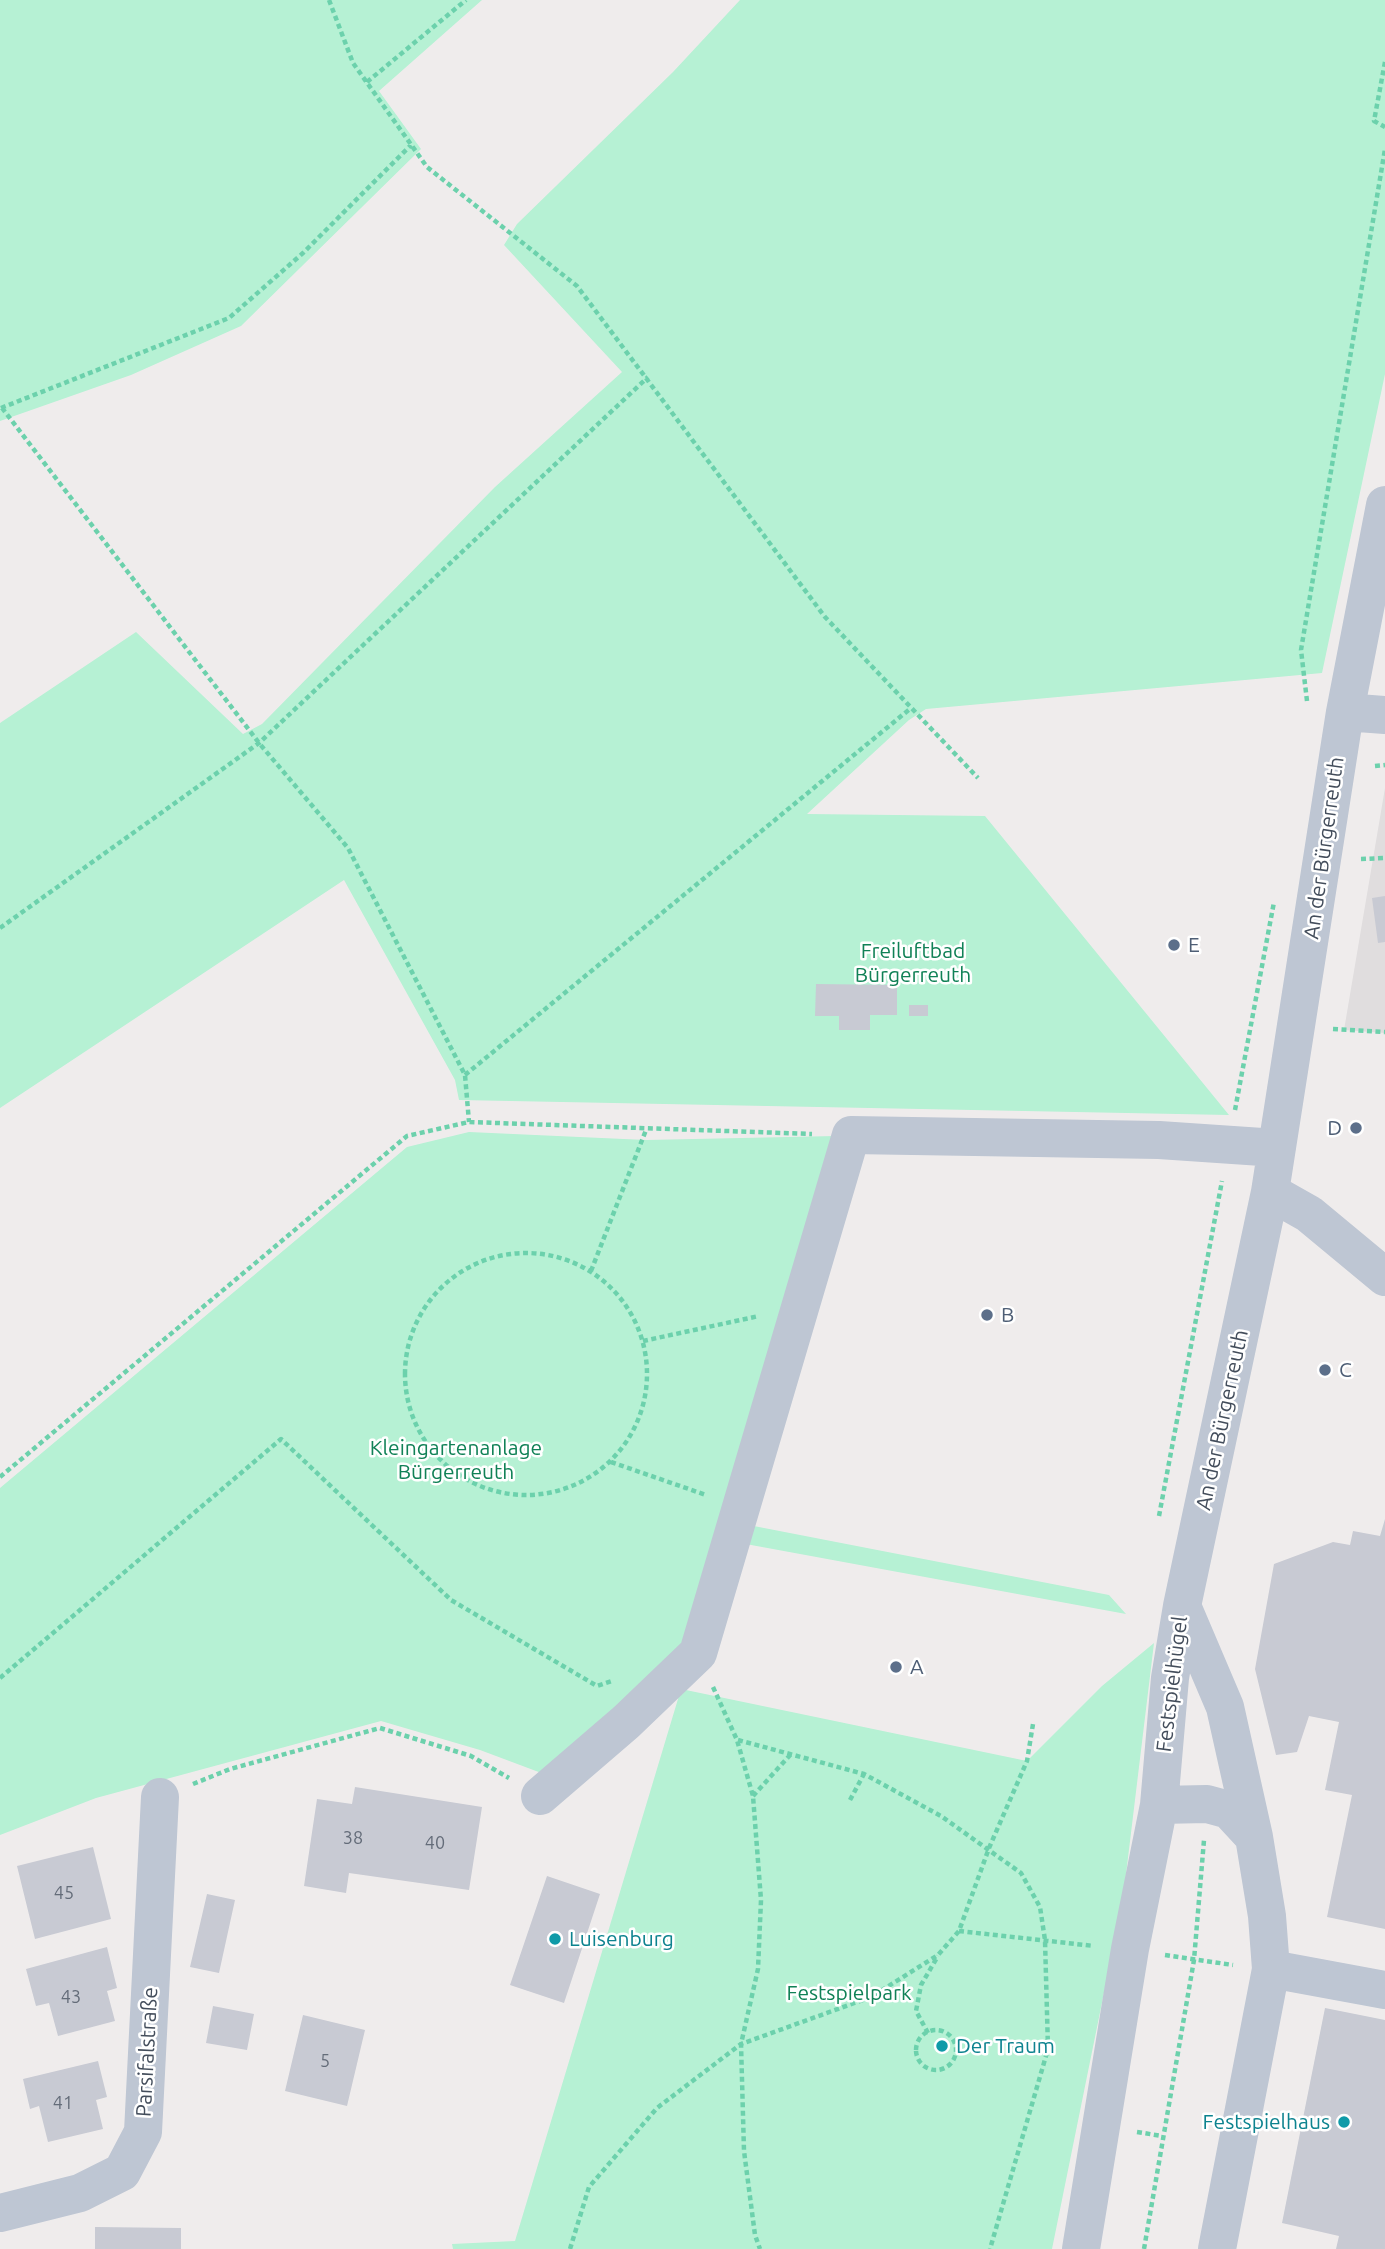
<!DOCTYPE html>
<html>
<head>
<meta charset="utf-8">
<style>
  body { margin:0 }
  canvas { display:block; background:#efecec }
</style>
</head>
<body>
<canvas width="1385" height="2249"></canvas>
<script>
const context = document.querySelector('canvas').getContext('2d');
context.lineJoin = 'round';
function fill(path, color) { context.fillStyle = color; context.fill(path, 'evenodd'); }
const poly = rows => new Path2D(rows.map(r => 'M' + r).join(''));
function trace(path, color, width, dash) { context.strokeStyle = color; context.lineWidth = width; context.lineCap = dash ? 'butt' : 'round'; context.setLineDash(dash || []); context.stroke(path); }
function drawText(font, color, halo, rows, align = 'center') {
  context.font = font + ' Ubuntu,sans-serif'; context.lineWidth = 5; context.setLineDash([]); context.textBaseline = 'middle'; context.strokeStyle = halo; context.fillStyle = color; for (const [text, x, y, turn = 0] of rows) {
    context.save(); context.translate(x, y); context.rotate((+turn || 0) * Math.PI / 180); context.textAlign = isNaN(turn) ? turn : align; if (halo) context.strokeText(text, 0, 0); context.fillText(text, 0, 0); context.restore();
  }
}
fill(poly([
  [1385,788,1385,1033,1344,1030]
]), '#e0ddde');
fill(poly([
  [0,0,482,0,379,91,421,149,241,326,131,375,0,421],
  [740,0,1385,0,1385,374,1322,673,926,709,909,720,807,814,985,816,1229,1115,459,1100,455,1080,344,880,0,1108,0,723,136,632,243,734,262,724,495,487,622,372,504,245,517,224,673,72],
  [469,1132,646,1140,836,1136,687,1642,552,1777,480,1750,381,1721,96,1798,0,1835,0,1488,407,1147],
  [728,1521,1109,1595,1126,1614,724,1540],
  [1154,1643,1123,1899,1052,2249,453,2249,452,2244,515,2241,681,1689,1027,1761,1102,1686]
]), '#b6f1d4');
fill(poly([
  [1385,896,1385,942,1378,943,1372,898],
  [816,984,897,985,897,1015,870,1015,870,1030,839,1030,839,1016,815,1016],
  [909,1005,928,1005,928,1016,909,1016],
  [1385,1519,1385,1929,1327,1917,1352,1795,1325,1790,1339,1722,1309,1716,1297,1752,1276,1755,1255,1669,1274,1564,1333,1542,1350,1545,1353,1531,1380,1536],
  [355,1787,482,1807,469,1890,349,1873,346,1893,304,1886,317,1799,352,1804],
  [93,1847,111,1919,35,1939,17,1866],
  [547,1876,600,1894,564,2003,510,1985],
  [207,1894,235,1900,219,1973,190,1967],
  [107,1947,117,1988,107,1991,115,2021,58,2036,49,2003,36,2006,26,1969],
  [213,2006,254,2014,247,2050,206,2043],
  [1325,2008,1385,2020,1385,2249,1336,2249,1339,2236,1282,2223],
  [303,2015,365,2030,347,2106,285,2091],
  [98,2061,107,2097,96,2100,103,2129,48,2142,39,2106,30,2109,23,2079],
  [95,2227,181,2228,181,2249,95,2249]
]), '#c8cad3');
trace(poly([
  [329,0,353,63,427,167,577,286,825,617,978,778],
  [1385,62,1374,121,1385,127],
  [367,82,466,0],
  [1,408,229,318,303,253,411,145],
  [2,408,259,743,348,848,465,1075,469,1122],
  [1307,701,1301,650,1385,149],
  [1375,766,1385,765],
  [1361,859,1385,858],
  [0,928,259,743,648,377],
  [1333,1029,1385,1032],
  [465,1075,911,708],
  [1235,1110,1274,902],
  '405 1374a121 121 0 1 1 242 0a121 121 0 1 1-242 0Z',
  [591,1271,646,1130],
  [643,1341,759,1316],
  [611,1462,706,1495],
  [0,1477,407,1136,469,1122,812,1134],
  [1159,1516,1222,1181],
  [0,1678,281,1439,451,1600,597,1686,612,1681],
  [713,1687,737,1740,753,1796,761,1900,758,1969,741,2044,744,2151,755,2235,760,2249],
  [738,1740,864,1774,941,1816,1021,1873,1040,1907,1045,1940,1048,2049,990,2249],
  [193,1784,230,1769,380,1728,471,1756,509,1778],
  [753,1796,791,1754],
  [850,1800,864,1774],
  [959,1931,1094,1946],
  [1165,1955,1233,1965],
  '916 2050a20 20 0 1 1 40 0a20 20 0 1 1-40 0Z',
  [928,2033,916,2011,921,1985,938,1956],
  [1137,2132,1162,2136],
  [570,2249,589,2187,657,2108,741,2044,871,1997,938,1955,959,1931,989,1848,1027,1761,1033,1724],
  [1144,2249,1194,1960,1204,1840]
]), '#6cd1ac', 4.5, [5, 3.5]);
trace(poly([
  [1345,712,1385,715],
  [1270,1192,1309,1214,1385,1277],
  [1182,1606,1225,1707,1254,1837,1267,1916,1271,1969,1217,2249],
  [540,1796,626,1722,698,1653,851,1135,1159,1140,1277,1148],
  [1159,1805,1207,1804,1229,1810,1254,1837],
  [1271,1969,1385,1990],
  [0,2213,80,2193,122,2172,143,2132,160,1797],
  [1081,2249,1130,1949,1159,1805,1170,1678,1182,1606,1270,1192,1345,712,1385,505]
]), '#bec6d3', 38);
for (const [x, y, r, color] of [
  [1174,945,7,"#5c6f8a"],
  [1356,1128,7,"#5c6f8a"],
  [987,1315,7,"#5c6f8a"],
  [1325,1370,7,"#5c6f8a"],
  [896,1667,7,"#5c6f8a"],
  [555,1939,7,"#0f9aa8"],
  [942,2046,7,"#0f9aa8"],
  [1344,2122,7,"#0f9aa8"]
]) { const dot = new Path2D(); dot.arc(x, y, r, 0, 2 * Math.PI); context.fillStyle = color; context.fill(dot); trace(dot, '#fff', 2.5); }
drawText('18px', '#646c79', null, [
  ["38",353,1838],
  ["40",435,1843],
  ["45",64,1893],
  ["43",71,1997],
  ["5",325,2061],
  ["41",63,2103]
]);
drawText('21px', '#434d5b', '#fff', [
  ["An der Bürgerreuth",1324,848,-82],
  ["An der Bürgerreuth",1222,1420,-78],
  ["Festspielhügel",1172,1684,-83],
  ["Parsifalstraße",147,2052,-87]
]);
drawText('21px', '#4e5e75', '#fff', [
  ["E",1188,945],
  ["D",1342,1128,"right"],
  ["B",1001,1315],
  ["C",1339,1370],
  ["A",910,1667]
], 'left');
drawText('21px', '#108156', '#fff', [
  ["Freiluftbad",913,951],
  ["Bürgerreuth",913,975],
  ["Kleingartenanlage",456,1448],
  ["Bürgerreuth",456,1472],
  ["Festspielpark",849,1993]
]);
drawText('21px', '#0d838f', '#fff', [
  ["Luisenburg",569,1939],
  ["Der Traum",956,2046],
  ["Festspielhaus",1330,2122,"right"]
], 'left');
</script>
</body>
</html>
